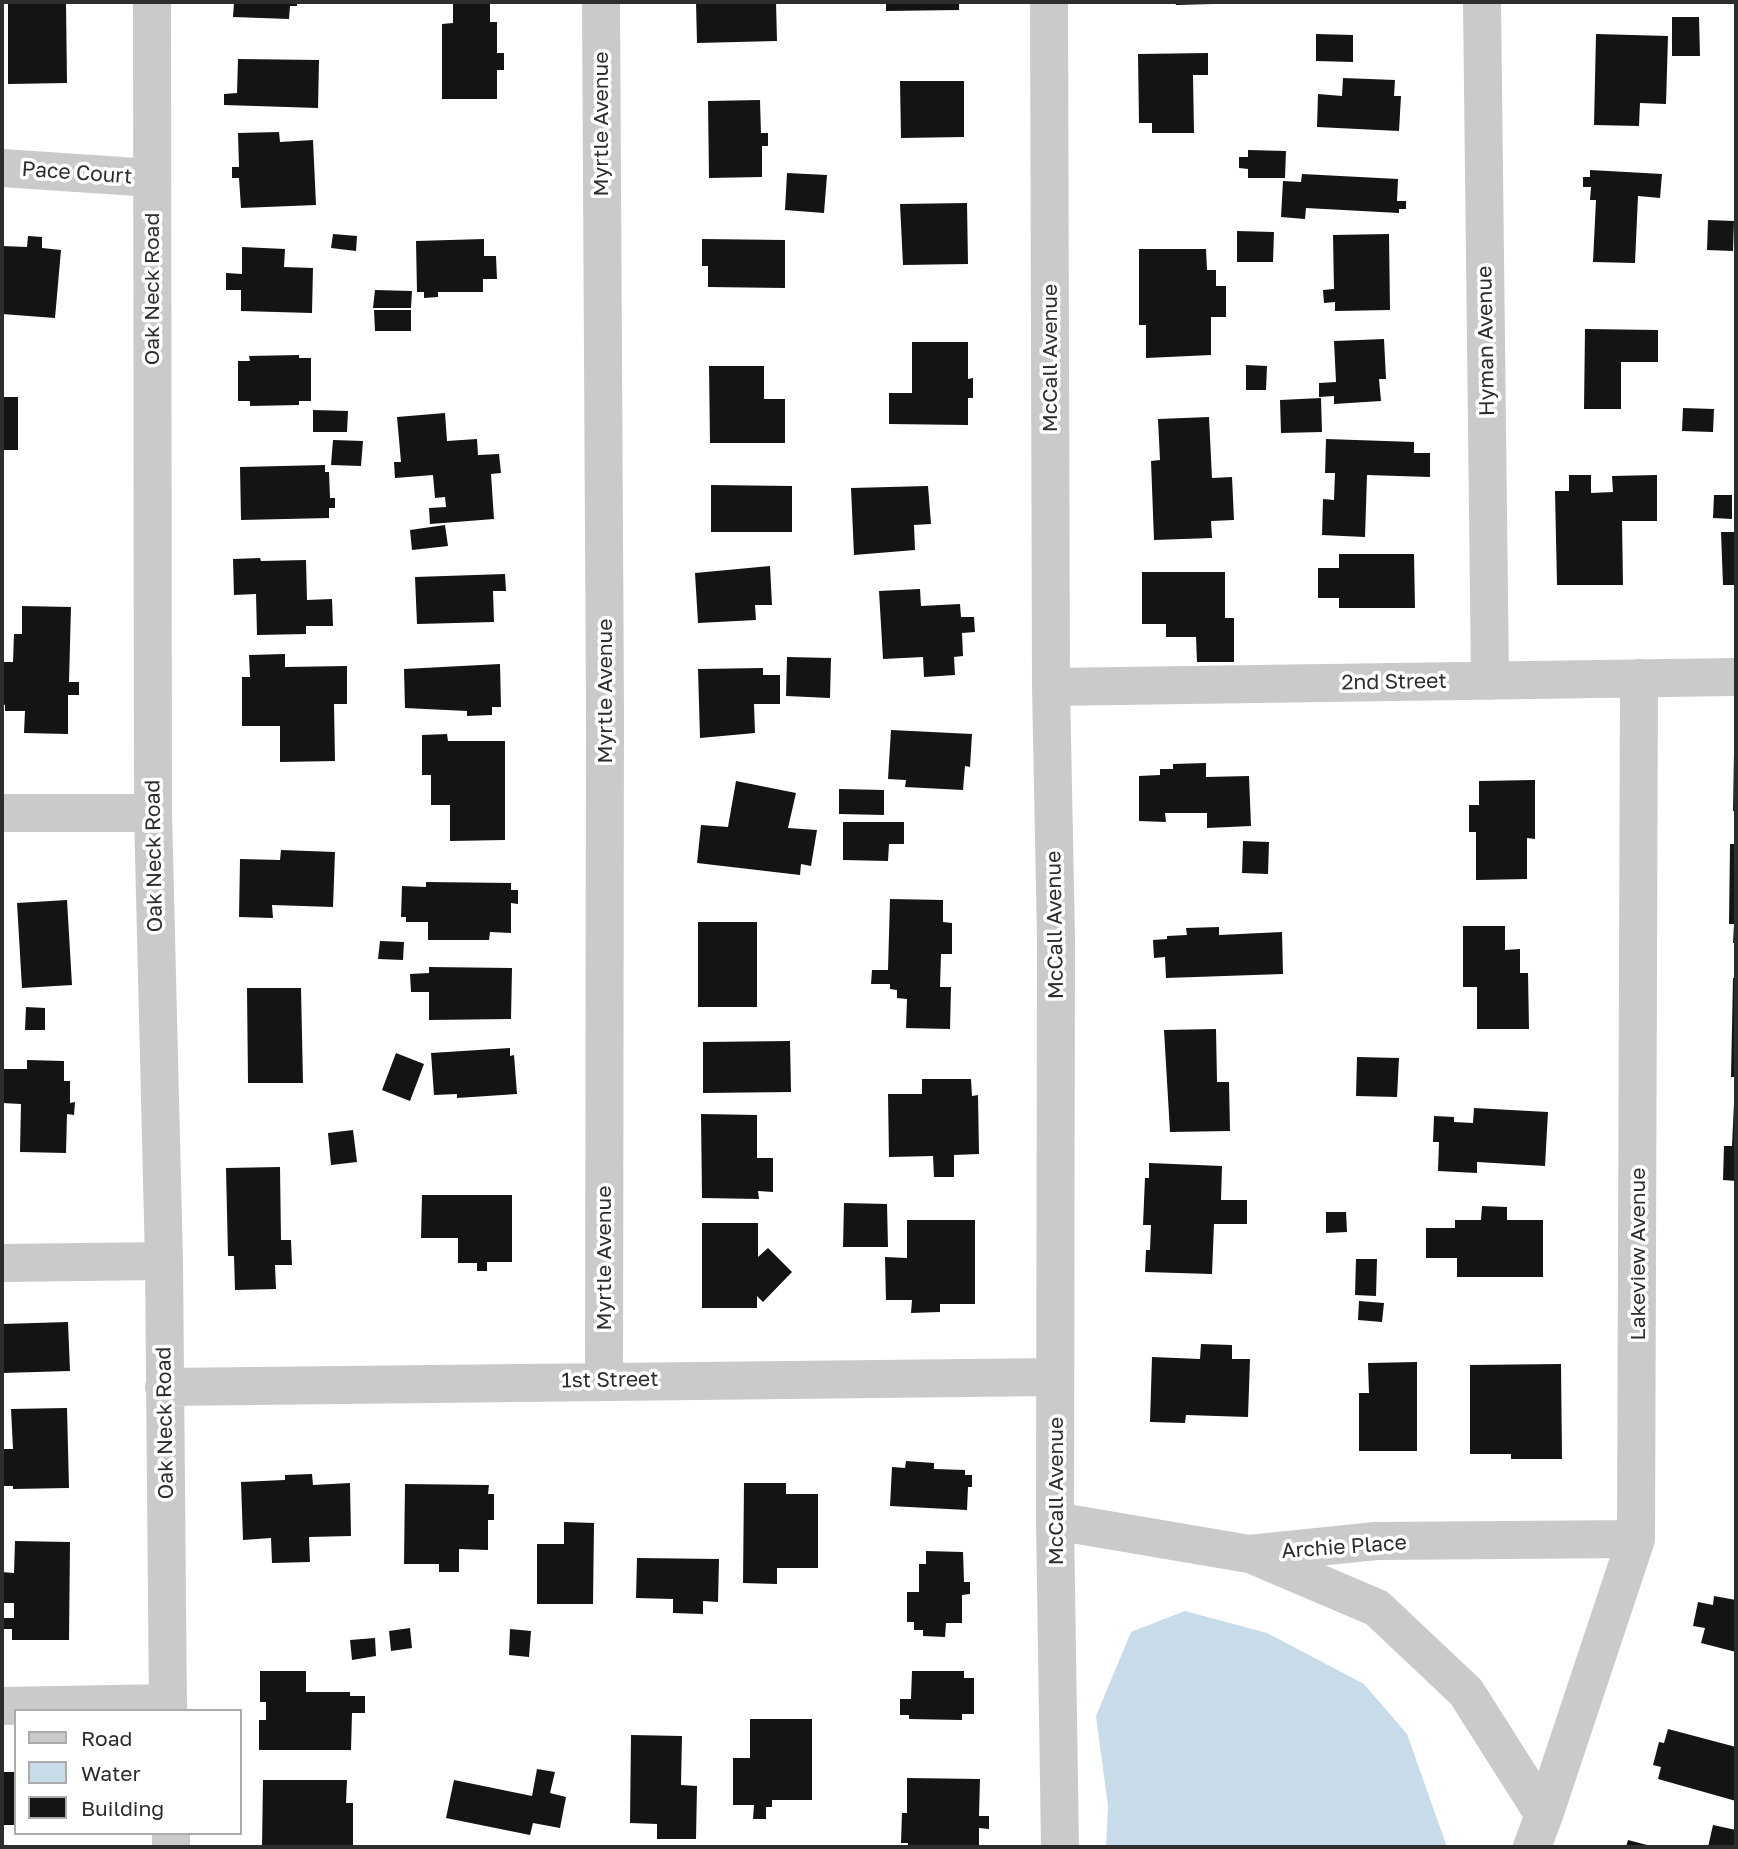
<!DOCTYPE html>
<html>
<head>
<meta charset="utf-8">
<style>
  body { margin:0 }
  #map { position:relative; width:1738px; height:1849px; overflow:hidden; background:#fff; font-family:"Golos Text",sans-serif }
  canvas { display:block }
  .frame { position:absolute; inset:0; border:4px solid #2d2d2d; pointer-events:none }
  .legend { position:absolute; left:14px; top:1709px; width:228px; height:126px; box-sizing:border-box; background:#fff; border:2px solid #ababab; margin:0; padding:9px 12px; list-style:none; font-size:21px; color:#2d2d2d }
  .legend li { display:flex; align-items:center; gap:14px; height:35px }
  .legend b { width:35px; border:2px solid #ababab }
</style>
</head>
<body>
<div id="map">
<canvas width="1738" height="1849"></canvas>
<div class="frame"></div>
<ul class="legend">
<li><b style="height:9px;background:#cacaca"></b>Road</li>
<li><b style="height:19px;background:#c8dbe8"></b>Water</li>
<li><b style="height:19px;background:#141414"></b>Building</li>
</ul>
</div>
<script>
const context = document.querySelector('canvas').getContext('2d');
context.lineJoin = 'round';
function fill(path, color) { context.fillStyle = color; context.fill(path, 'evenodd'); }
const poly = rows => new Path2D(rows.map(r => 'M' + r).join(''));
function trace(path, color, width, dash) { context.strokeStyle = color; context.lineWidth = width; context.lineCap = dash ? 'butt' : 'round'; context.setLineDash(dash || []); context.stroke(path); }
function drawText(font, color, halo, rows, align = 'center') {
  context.font = font + ' "Golos Text",sans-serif'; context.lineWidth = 7; context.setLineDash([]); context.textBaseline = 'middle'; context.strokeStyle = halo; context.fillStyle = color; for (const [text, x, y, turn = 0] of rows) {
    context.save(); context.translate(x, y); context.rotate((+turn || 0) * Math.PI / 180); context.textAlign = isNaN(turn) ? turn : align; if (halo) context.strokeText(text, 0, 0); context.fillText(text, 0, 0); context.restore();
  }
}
fill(poly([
  [1185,1611,1267,1633,1364,1684,1407,1734,1447,1847,1106,1847,1108,1806,1096,1716,1131,1632]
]), '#c8dbe8');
fill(poly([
  [8,2,66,2,67,83,8,84],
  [234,2,297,2,297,6,290,6,289,19,233,17],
  [453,2,490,2,490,22,497,22,497,53,504,53,504,70,497,70,497,99,442,99,442,24,453,23],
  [696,2,776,2,777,41,697,43],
  [886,2,959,2,959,10,886,11],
  [1175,2,1213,2,1213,4,1176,5],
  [1672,17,1699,17,1700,56,1672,56],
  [1316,34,1353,35,1353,62,1316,61],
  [1596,34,1668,36,1666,104,1640,103,1639,126,1594,125],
  [1208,53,1208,75,1193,75,1194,133,1152,133,1152,123,1139,123,1138,54],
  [238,59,319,60,318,108,224,105,224,94,237,93],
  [1343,78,1395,80,1394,96,1401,96,1399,131,1317,127,1318,94,1342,96],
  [900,81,964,81,964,137,901,138],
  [760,100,761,133,768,133,768,146,762,146,762,177,709,178,708,101],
  [279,132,280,142,313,140,316,205,241,208,239,178,232,178,232,167,239,167,238,133],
  [1248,150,1286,151,1285,178,1248,178,1248,169,1239,168,1239,157,1248,157],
  [1590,170,1662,174,1660,198,1638,196,1635,263,1593,262,1596,200,1590,200,1591,187,1583,187,1583,177,1590,177],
  [787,173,827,175,824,213,785,210],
  [1302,174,1398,179,1397,201,1406,201,1406,209,1399,209,1399,213,1306,208,1305,219,1281,217,1283,181,1301,182],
  [967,203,968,264,903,265,900,204],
  [1708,220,1734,221,1733,251,1707,250],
  [1237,231,1274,232,1273,262,1237,262],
  [333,234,357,236,356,251,331,248],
  [1389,234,1390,310,1335,311,1335,302,1324,303,1323,290,1334,289,1333,235],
  [28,236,42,237,42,248,61,250,55,318,2,314,2,246,27,247],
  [484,239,484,256,496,256,497,279,483,279,483,292,438,292,438,297,424,298,424,292,417,292,416,241],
  [702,239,785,240,785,288,708,287,708,266,702,266],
  [242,247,285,249,284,267,313,268,312,313,241,311,241,290,226,290,226,273,242,274],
  [1139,249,1206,249,1207,270,1216,270,1216,286,1226,286,1226,317,1211,317,1211,355,1146,358,1146,325,1139,325],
  [375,290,412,291,411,308,373,308],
  [374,310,411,310,411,331,375,331],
  [1585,329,1658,330,1658,362,1621,362,1621,409,1584,409],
  [1384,339,1386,379,1379,379,1381,401,1334,404,1334,396,1319,397,1319,383,1336,382,1334,341],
  [912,342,968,342,968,379,973,378,973,398,968,398,968,425,889,424,889,393,912,393],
  [299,355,299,358,311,358,311,401,299,401,299,405,250,406,250,401,238,401,238,361,250,361,249,356],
  [1246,365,1267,366,1266,390,1246,390],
  [709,366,764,366,764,399,785,399,785,443,710,443],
  [2,397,18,397,18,450,2,450],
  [1321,398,1322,432,1281,433,1280,400],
  [1683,408,1714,409,1713,432,1682,431],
  [313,410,348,411,347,432,313,432],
  [445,413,447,441,477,439,478,455,499,454,501,473,491,474,494,519,430,524,429,508,446,507,445,497,435,498,433,475,395,478,394,462,401,462,397,417],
  [1209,417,1212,478,1232,477,1234,520,1211,521,1212,538,1154,540,1151,461,1160,460,1158,419],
  [1326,439,1414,442,1414,453,1430,453,1430,477,1367,475,1365,537,1322,535,1323,499,1334,500,1335,473,1325,473],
  [333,440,363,441,361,466,331,465],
  [325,465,325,472,329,472,330,498,335,498,335,508,329,508,329,518,241,520,240,467],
  [1569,475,1591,475,1591,493,1613,492,1612,476,1657,475,1657,521,1622,521,1623,585,1557,585,1555,491,1569,491],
  [711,485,792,486,792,532,711,532],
  [928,486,931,524,914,525,915,550,854,555,851,488],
  [1714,495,1732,495,1732,519,1713,518],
  [445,525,448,546,412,550,410,530],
  [1721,532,1736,532,1736,585,1723,585],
  [1339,554,1414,554,1415,608,1339,608,1339,598,1318,598,1318,568,1339,568],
  [260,558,261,561,306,560,307,600,332,599,333,626,306,626,306,634,257,635,256,594,234,595,233,559],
  [770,566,772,605,755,605,756,620,698,623,695,573],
  [1142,572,1225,572,1225,618,1234,618,1234,662,1197,662,1196,637,1166,637,1166,624,1142,624],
  [505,574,506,591,493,591,494,622,417,624,415,577],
  [920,589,921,606,960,604,961,617,974,617,975,632,962,633,963,656,954,657,955,675,924,677,923,657,883,659,879,591],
  [22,606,71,607,69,682,79,682,79,695,68,695,68,734,24,733,25,711,5,711,5,705,2,704,4,662,13,662,14,634,22,634],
  [285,654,285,667,347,666,347,704,334,704,335,761,280,762,280,726,242,726,242,677,250,677,249,655],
  [787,657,831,658,830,698,786,696],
  [500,664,501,707,492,707,492,715,467,716,467,711,405,708,404,669],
  [763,668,763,675,780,675,780,704,754,704,755,733,700,738,698,669],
  [891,730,972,734,970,767,965,766,963,790,905,787,906,780,888,779],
  [447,734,448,741,505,741,505,840,450,841,450,805,431,805,431,775,422,775,422,735],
  [1734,754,1736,754,1736,811,1733,811],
  [1206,763,1206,777,1249,776,1251,826,1207,828,1207,813,1165,813,1166,822,1139,821,1139,776,1160,775,1160,769,1173,769,1173,764],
  [1535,780,1535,839,1527,838,1527,879,1476,880,1476,832,1469,832,1469,805,1479,805,1479,781],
  [736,781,796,793,788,828,817,830,811,866,801,864,800,875,697,863,701,825,728,827],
  [839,789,884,790,884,815,839,814],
  [843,822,904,822,904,844,889,844,888,861,843,860],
  [1243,841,1269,842,1268,874,1242,873],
  [1730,844,1736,844,1736,943,1733,943,1734,924,1729,924],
  [281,850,335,852,333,907,272,905,273,918,239,917,240,859,280,860],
  [426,882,511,883,511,890,518,890,518,904,511,903,511,933,490,932,489,940,428,940,428,922,406,922,406,917,401,917,402,886,426,887],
  [890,899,943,900,943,922,952,923,952,954,941,954,940,987,951,987,950,1029,906,1028,907,999,897,998,897,990,890,989,890,984,871,984,872,970,888,970],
  [67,900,72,985,22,988,17,903],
  [698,922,757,922,757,1007,698,1007],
  [1463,926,1505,926,1505,950,1520,949,1520,973,1528,973,1529,1029,1477,1029,1477,987,1463,987],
  [1219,927,1219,935,1282,932,1283,974,1166,978,1165,957,1154,958,1153,940,1167,939,1167,936,1187,935,1186,928],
  [380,941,404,942,403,960,378,959],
  [429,967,512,968,511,1019,429,1020,429,992,411,992,410,974,429,973],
  [1733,978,1736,978,1736,1077,1731,1077],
  [247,988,301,988,303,1083,248,1083],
  [26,1007,45,1008,45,1030,25,1030],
  [1216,1029,1217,1082,1229,1082,1230,1131,1170,1132,1164,1030],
  [790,1041,791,1092,703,1093,703,1042],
  [510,1048,510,1056,514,1055,517,1094,457,1098,457,1094,434,1095,431,1053],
  [396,1053,424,1064,410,1101,382,1090],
  [1357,1057,1399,1058,1397,1097,1356,1096],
  [27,1060,64,1061,64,1081,70,1081,70,1103,75,1102,74,1115,67,1114,66,1153,20,1152,21,1104,2,1103,2,1069,27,1069],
  [922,1079,971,1079,972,1096,978,1095,979,1154,954,1155,954,1177,934,1177,933,1156,889,1157,888,1094,922,1094],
  [1734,1103,1736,1103,1736,1181,1723,1180,1724,1146,1732,1146],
  [1474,1108,1548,1112,1545,1166,1477,1162,1477,1173,1438,1171,1439,1142,1433,1142,1434,1116,1454,1117,1454,1122,1473,1123],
  [701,1114,757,1115,757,1158,773,1158,773,1192,758,1191,759,1199,702,1198],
  [353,1130,357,1162,331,1165,328,1133],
  [1149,1163,1222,1166,1221,1200,1247,1200,1247,1224,1214,1224,1212,1274,1145,1272,1146,1250,1150,1250,1151,1225,1143,1225,1145,1178,1149,1178],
  [280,1167,281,1240,291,1240,292,1265,275,1265,276,1289,235,1290,234,1256,228,1256,226,1168],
  [422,1195,512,1195,512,1262,487,1262,487,1271,477,1271,477,1263,458,1263,458,1238,421,1238],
  [844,1203,887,1204,888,1247,843,1247],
  [1482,1206,1507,1207,1507,1220,1543,1220,1543,1277,1457,1277,1457,1258,1426,1258,1426,1228,1455,1228,1455,1220,1481,1220],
  [1326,1212,1346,1212,1347,1232,1326,1233],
  [907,1220,975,1220,975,1304,940,1304,940,1312,911,1313,912,1300,886,1300,885,1257,907,1258],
  [702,1223,758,1223,758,1257,768,1248,792,1272,763,1302,757,1296,757,1308,702,1308],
  [1356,1259,1377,1259,1376,1296,1355,1295],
  [1359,1301,1384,1303,1382,1322,1358,1320],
  [68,1322,70,1371,2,1373,2,1324],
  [1201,1344,1232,1345,1232,1359,1250,1359,1248,1417,1186,1415,1185,1423,1150,1422,1152,1357,1200,1359],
  [1417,1362,1417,1451,1359,1451,1359,1393,1369,1393,1368,1363],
  [1561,1364,1562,1459,1511,1459,1511,1454,1470,1454,1470,1365],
  [67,1408,69,1488,13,1489,13,1486,2,1486,2,1449,13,1449,11,1409],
  [906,1461,934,1463,934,1469,965,1470,965,1475,972,1475,972,1487,968,1487,967,1510,890,1506,892,1467,905,1468],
  [312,1474,313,1485,350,1483,351,1536,309,1537,310,1562,272,1563,271,1538,243,1540,241,1482,285,1480,285,1475],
  [744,1483,786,1483,786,1494,818,1494,818,1568,777,1568,777,1584,743,1583],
  [405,1484,489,1485,488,1494,494,1494,494,1520,488,1520,488,1550,459,1549,459,1572,439,1572,439,1564,404,1564],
  [564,1522,594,1523,593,1604,537,1604,537,1544,564,1544],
  [15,1541,70,1542,69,1640,12,1640,12,1629,3,1629,3,1618,14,1618,14,1603,2,1603,2,1572,14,1573],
  [926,1551,963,1552,964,1582,970,1582,970,1594,962,1595,962,1623,946,1623,945,1637,923,1636,923,1630,914,1630,914,1622,907,1622,907,1592,919,1592,919,1564,926,1564],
  [637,1558,719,1559,718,1602,703,1601,703,1614,673,1613,673,1599,636,1598],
  [1714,1596,1736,1600,1736,1652,1701,1643,1705,1628,1693,1626,1698,1602,1713,1605],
  [410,1628,412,1648,391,1651,389,1631],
  [510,1629,531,1631,529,1657,509,1655],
  [375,1638,376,1656,352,1660,350,1640],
  [260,1671,306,1671,306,1692,350,1692,350,1696,365,1696,365,1713,352,1713,351,1750,259,1750,259,1720,266,1720,266,1702,260,1702],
  [912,1671,964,1671,964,1678,974,1678,974,1714,962,1714,962,1720,909,1719,909,1715,900,1715,900,1699,911,1699],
  [750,1719,812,1719,812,1800,772,1800,772,1807,766,1807,766,1819,753,1819,754,1805,733,1805,733,1758,750,1758],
  [1668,1729,1736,1747,1736,1801,1658,1779,1661,1767,1653,1765,1659,1742,1664,1743],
  [631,1735,682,1736,681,1785,697,1786,696,1839,657,1839,657,1824,630,1823],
  [537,1769,555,1772,550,1793,566,1797,560,1828,533,1823,530,1835,446,1818,454,1780,532,1796],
  [2,1772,16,1772,16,1825,2,1825],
  [907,1778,980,1779,979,1816,989,1816,989,1829,979,1828,979,1847,908,1847,908,1843,901,1843,902,1813,907,1813],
  [263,1780,347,1780,346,1803,353,1803,353,1847,262,1847],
  [1713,1825,1736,1830,1736,1847,1708,1847],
  [1628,1840,1651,1846,1651,1847,1626,1847]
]), '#141414');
trace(poly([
  [152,2,153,813,164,1261,168,1711],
  [601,2,605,711,604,1380],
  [1049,2,1051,687,1056,938,1055,1521,1060,1847],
  [1482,2,1490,681],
  [2,168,152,178],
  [1051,687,1736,677],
  [2,813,153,813],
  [2,1263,164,1261],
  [164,1387,1055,1377],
  [1055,1521,1249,1554,1376,1541,1636,1539],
  [1255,1556,1377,1608,1466,1692,1544,1815,1532,1847],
  [2,1706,168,1703],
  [1544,1815,1636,1539,1639,678],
  [171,1833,171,1847]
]), '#cacaca', 38);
drawText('21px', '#2d2d2d', '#fff', [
  ["Myrtle Avenue",601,124,-90],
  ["Pace Court",77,173,4],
  ["Oak Neck Road",152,289,-90],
  ["Hyman Avenue",1486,341,-91],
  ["McCall Avenue",1050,358,-90],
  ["2nd Street",1394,682,-1],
  ["Myrtle Avenue",605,691,-90],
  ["Oak Neck Road",154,856,-91],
  ["McCall Avenue",1055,925,-91],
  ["Lakeview Avenue",1638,1254,-90],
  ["Myrtle Avenue",604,1258,-90],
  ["1st Street",610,1380,-1],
  ["Oak Neck Road",165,1423,-91],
  ["McCall Avenue",1056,1491,-90],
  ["Archie Place",1344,1547,-4]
]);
</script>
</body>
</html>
